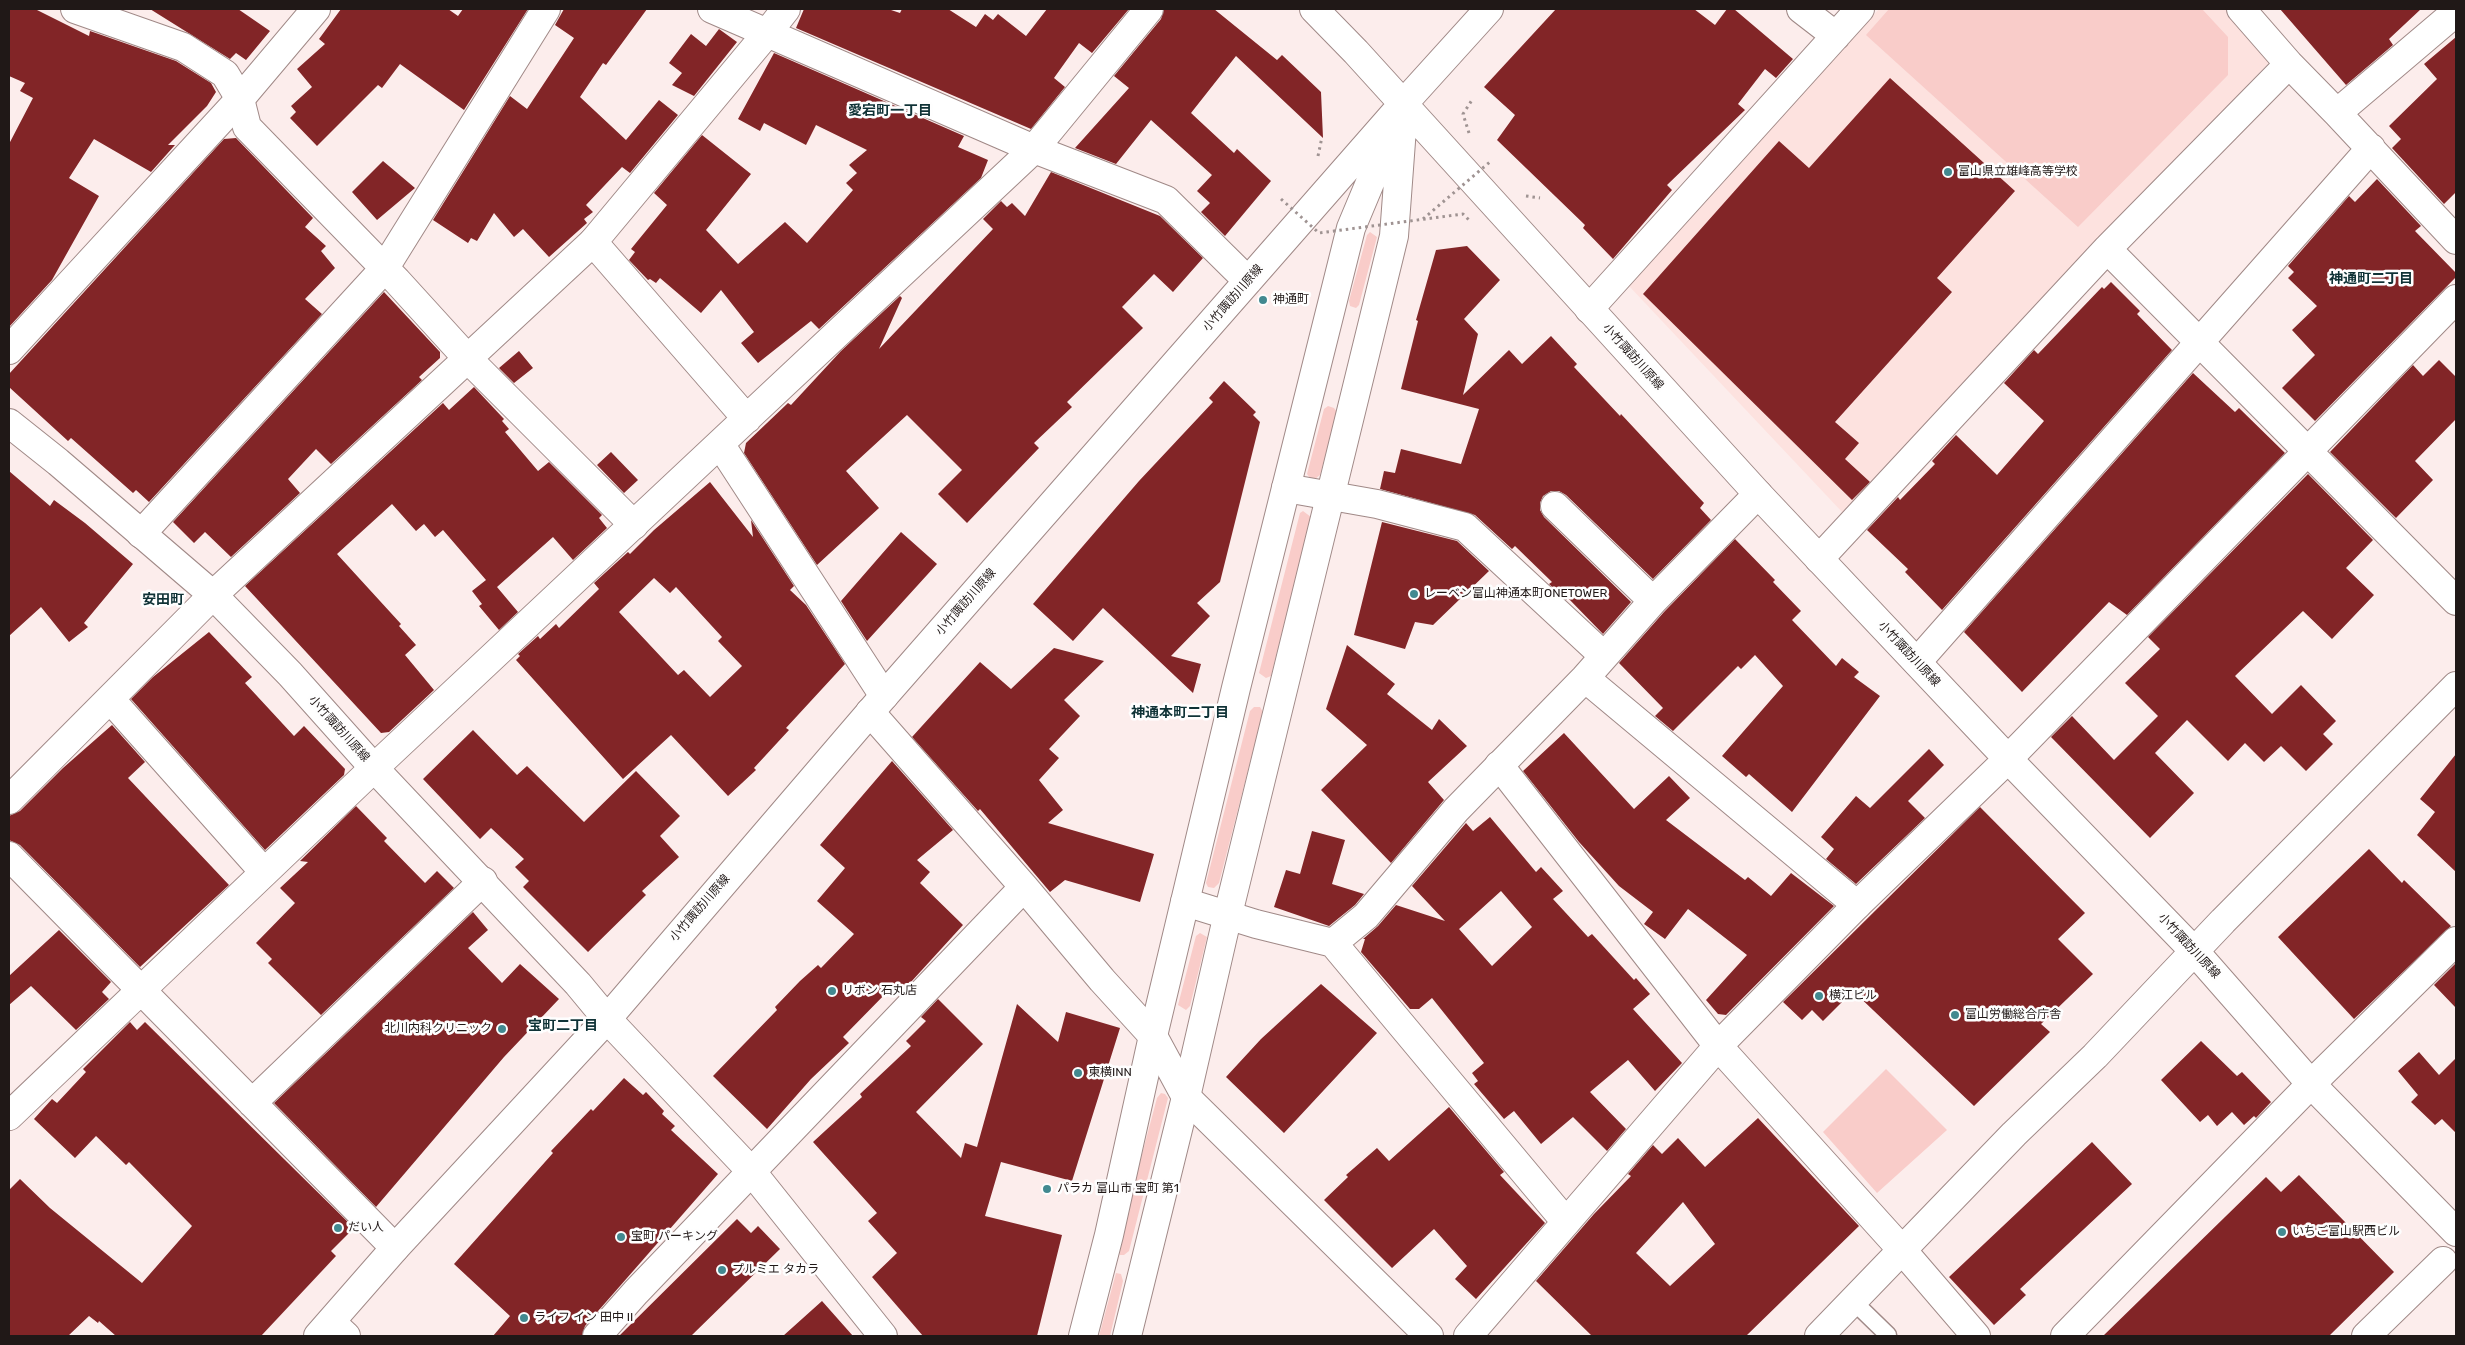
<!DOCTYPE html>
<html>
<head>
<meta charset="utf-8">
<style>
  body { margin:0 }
  #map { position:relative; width:2465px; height:1345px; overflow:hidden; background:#fcedec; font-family:Rubik,sans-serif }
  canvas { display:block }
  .frame { position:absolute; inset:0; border:10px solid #201817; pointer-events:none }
</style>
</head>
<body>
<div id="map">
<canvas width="2465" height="1345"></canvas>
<div class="frame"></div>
</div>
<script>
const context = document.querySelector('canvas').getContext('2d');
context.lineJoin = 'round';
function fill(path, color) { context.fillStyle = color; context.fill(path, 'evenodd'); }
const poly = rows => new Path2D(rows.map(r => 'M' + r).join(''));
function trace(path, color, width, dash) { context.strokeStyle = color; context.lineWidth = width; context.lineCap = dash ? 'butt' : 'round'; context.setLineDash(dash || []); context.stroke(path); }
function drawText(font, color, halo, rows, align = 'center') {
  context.font = font + ' Rubik,"Noto Sans JP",sans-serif'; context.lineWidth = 5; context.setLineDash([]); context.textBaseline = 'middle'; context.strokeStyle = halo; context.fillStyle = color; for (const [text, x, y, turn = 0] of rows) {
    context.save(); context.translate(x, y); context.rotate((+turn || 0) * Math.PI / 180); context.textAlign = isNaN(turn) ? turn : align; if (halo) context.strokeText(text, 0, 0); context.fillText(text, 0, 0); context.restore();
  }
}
fill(poly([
  [1879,9,2226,9,2273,58,1843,513,1629,286]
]), '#fde2df');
fill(poly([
  [1889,9,2202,9,2228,37,2228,75,2078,227,1866,35],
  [1370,232,1377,237,1359,305,1356,308,1350,306,1349,301,1367,235],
  [1328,406,1334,408,1337,412,1320,475,1315,479,1310,478,1307,474,1324,409],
  [1303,511,1311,517,1271,676,1266,678,1259,673,1300,513],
  [1254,707,1260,707,1263,712,1219,883,1214,888,1208,887,1206,883,1250,711],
  [1200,933,1207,937,1190,1006,1186,1010,1178,1005,1196,936],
  [1886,1069,1947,1130,1877,1193,1823,1132],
  [1161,1093,1165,1094,1168,1098,1129,1251,1124,1255,1120,1255,1117,1248,1157,1098],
  [1116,1273,1121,1274,1123,1281,1110,1336,1099,1336]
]), '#f9ccc9');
fill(poly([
  [9,9,35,9,89,36,90,31,176,61,211,83,216,92,207,106,168,145,175,145,151,172,94,139,69,178,99,196,52,280,9,327,9,144,33,98,20,91,25,83,9,76],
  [150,9,238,9,270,31,246,60,236,53,230,59],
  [341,9,448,9,458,16,463,9,528,9,464,110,400,64,382,88,378,85,317,146,290,118,296,112,291,106,312,87,297,69,325,44,319,39],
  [564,9,647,9,606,65,603,63,580,97,626,140,659,100,678,115,630,173,622,167,586,205,593,212,584,219,587,223,549,257,523,229,514,237,494,213,477,241,471,238,468,243,433,220,510,96,527,109,574,38,555,25],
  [804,9,888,9,900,13,902,9,948,9,976,27,985,14,993,20,998,14,1026,36,1047,9,1129,9,1092,53,1079,43,1054,78,1065,87,1031,129,796,28],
  [1164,9,1214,9,1277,60,1282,55,1321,92,1323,138,1236,56,1191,113,1234,153,1237,149,1271,181,1225,236,1201,212,1210,203,1197,191,1212,175,1151,120,1116,164,1075,148,1129,88,1114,76,1161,19],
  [1556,9,1694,9,1715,25,1727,9,1734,9,1793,59,1776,78,1765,69,1738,104,1745,110,1667,185,1672,190,1613,259,1583,228,1585,225,1497,140,1515,115,1484,87],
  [2280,9,2421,9,2389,39,2393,45,2346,85],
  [719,29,737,42,694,96,672,85,682,73,669,63,691,34,706,46],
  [2456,37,2456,192,2444,204,2392,148,2401,139,2389,126,2437,79,2424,64],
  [774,53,964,136,958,147,988,160,981,178,819,329,811,321,758,363,741,343,754,332,721,290,701,313,660,278,656,283,650,279,648,280,629,260,635,252,631,249,667,205,654,193,702,135,751,174,706,230,738,264,785,222,807,243,853,190,846,183,857,173,849,165,867,150,816,125,806,145,764,123,760,131,738,119],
  [1890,78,2015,191,1937,278,1952,292,1835,422,1859,443,1845,459,1870,482,1852,500,1643,294,1779,141,1809,168],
  [236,138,313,218,305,227,326,246,321,251,335,268,305,299,322,314,149,502,136,490,133,493,71,438,68,441,9,387,9,374,224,139],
  [383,161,415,188,377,220,352,192],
  [1051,172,1160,216,1203,258,1173,292,1154,274,1122,307,1143,328,1067,402,1072,407,1034,443,1039,448,967,523,938,494,962,470,907,415,846,471,879,508,817,565,744,453,746,443,788,403,791,405,841,351,900,296,902,298,879,349,993,229,983,219,1001,201,1007,207,1012,203,1025,216],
  [2377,179,2421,226,2415,231,2456,273,2456,277,2315,421,2282,388,2315,355,2292,330,2317,306,2288,278,2294,272,2288,266,2349,196,2355,202],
  [1467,246,1500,280,1464,319,1478,334,1463,395,1509,350,1522,364,1551,336,1577,364,1574,367,1620,416,1621,414,1704,503,1700,508,1711,520,1653,579,1566,495,1559,491,1551,491,1543,496,1540,503,1540,510,1544,517,1631,602,1603,634,1568,598,1566,600,1549,584,1552,582,1515,546,1512,549,1475,515,1380,489,1384,471,1395,473,1401,449,1461,464,1479,409,1401,389,1418,321,1416,320,1436,250],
  [2111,282,2140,311,2137,314,2172,350,1942,610,1905,572,1908,569,1867,530,1898,497,1900,500,1935,464,1932,461,1956,435,1997,475,2044,421,2004,383,2034,350,2038,354,2102,287,2104,289],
  [384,292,440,352,440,358,419,377,422,380,331,464,316,449,288,479,300,493,231,557,205,532,194,543,173,522],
  [519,351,533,368,514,383,499,368],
  [2439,360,2456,377,2456,419,2415,461,2433,480,2396,518,2330,452,2413,365,2423,376],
  [2193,373,2235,412,2239,408,2285,453,2127,615,2109,602,2022,692,1964,632],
  [1224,381,1256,412,1253,415,1260,422,1220,582,1197,603,1210,616,1171,656,1201,664,1193,693,1103,608,1073,641,1033,604,1139,481,1213,402,1209,398],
  [474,387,504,419,502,421,509,429,505,432,538,471,549,462,602,515,599,518,607,528,573,560,553,537,497,587,518,612,499,630,479,606,482,604,472,591,486,580,443,530,435,537,424,524,416,531,392,504,337,554,401,624,399,626,416,645,405,655,434,690,389,732,381,733,245,586,443,403,449,410],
  [611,452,638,480,624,493,597,465],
  [9,471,50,506,54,500,85,523,133,564,84,623,88,627,69,642,41,607,9,636],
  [2308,474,2373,540,2346,568,2374,595,2332,639,2303,611,2235,676,2272,714,2301,685,2336,721,2323,734,2333,744,2306,771,2281,746,2264,762,2245,743,2228,761,2187,720,2155,753,2194,793,2150,838,2051,737,2072,716,2114,760,2158,716,2125,683,2160,649,2148,637],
  [710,482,753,537,751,520,794,586,790,590,806,605,845,664,786,728,789,730,754,768,756,770,728,796,671,735,623,779,516,660,520,656,518,654,538,636,540,639,556,624,559,628,599,589,594,583,628,552,630,554,654,530],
  [654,578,670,593,676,587,722,637,718,641,742,666,710,697,684,670,678,675,619,612],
  [1382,522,1457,541,1489,571,1433,625,1415,622,1405,649,1354,635],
  [901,532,937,564,867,641,841,601],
  [1735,539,1775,580,1773,582,1801,611,1792,620,1836,666,1842,658,1859,672,1854,677,1880,696,1792,812,1749,774,1746,777,1722,756,1783,686,1755,655,1741,669,1738,666,1673,731,1655,716,1663,708,1619,663,1664,612],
  [209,632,252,677,245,683,294,736,304,726,345,769,344,775,265,850,131,699,153,677],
  [1347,645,1395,684,1387,694,1432,730,1439,719,1467,746,1428,782,1444,800,1391,863,1321,790,1367,745,1326,709],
  [1054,648,1104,661,1064,700,1080,716,1049,749,1059,758,1039,780,1063,810,1048,823,1154,854,1140,902,1065,880,1050,892,980,809,978,811,912,737,980,662,1011,689],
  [112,725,145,762,128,778,229,885,140,967,20,845,9,840,9,816,20,811,63,768],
  [473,730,517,775,527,766,584,822,636,771,680,816,660,836,679,857,642,891,646,895,588,952,523,887,529,881,515,867,524,859,491,828,480,839,423,779],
  [1564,733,1634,809,1669,776,1690,798,1666,820,1745,880,1748,877,1771,896,1791,873,1834,906,1726,1015,1718,1014,1706,1000,1747,955,1688,909,1665,939,1644,924,1653,912,1619,886,1579,842,1523,771],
  [1929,749,1944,765,1908,801,1925,818,1856,884,1826,859,1834,849,1821,837,1856,796,1870,808],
  [2456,754,2456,872,2417,835,2435,812,2420,799],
  [892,761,953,830,917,860,930,872,920,883,963,925,900,994,892,987,843,1037,849,1043,811,1079,767,1129,713,1076,777,1010,775,1007,800,981,818,965,821,968,854,934,817,901,845,868,820,845],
  [356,806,387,838,384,841,425,883,437,871,454,888,321,1015,268,963,272,959,256,943,295,903,280,888,308,862,300,861],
  [1980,807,2085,913,2058,939,2093,974,2041,1024,2050,1032,1974,1106,1853,991,1823,1021,1812,1010,1802,1020,1783,1002],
  [1490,817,1536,872,1541,867,1563,891,1553,899,1588,937,1592,934,1634,980,1636,978,1650,994,1633,1009,1682,1063,1655,1091,1628,1060,1590,1092,1626,1129,1607,1151,1573,1117,1541,1144,1514,1111,1504,1119,1474,1084,1478,1081,1472,1073,1484,1063,1432,998,1419,1009,1410,1009,1361,952,1365,939,1363,939,1378,926,1396,905,1445,921,1412,886,1466,823,1473,831],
  [1501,891,1532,927,1492,966,1459,929],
  [1312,831,1345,840,1332,884,1364,894,1355,905,1329,926,1274,907,1286,870,1300,874],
  [2369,849,2402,883,2404,880,2451,926,2354,1019,2278,937],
  [473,912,488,930,468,948,502,983,520,964,559,999,504,1057,376,1207,274,1103],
  [59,930,111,982,102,992,109,999,76,1030,31,986,9,1005,9,976],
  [2456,963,2456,1008,2434,985],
  [1321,984,1377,1033,1284,1133,1226,1077,1261,1039],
  [938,999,983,1044,916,1112,961,1158,965,1143,977,1147,1017,1004,1058,1042,1066,1012,1120,1028,1072,1181,1001,1162,985,1216,1062,1235,1037,1336,923,1336,872,1277,897,1253,868,1221,877,1213,813,1142,862,1097,860,1094,911,1046,906,1041,926,1021,921,1017],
  [130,1022,137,1030,145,1022,354,1228,331,1251,336,1256,261,1336,116,1336,99,1321,98,1323,89,1316,68,1336,9,1336,9,1190,20,1179,50,1208,142,1283,192,1226,129,1162,126,1165,96,1136,75,1158,34,1119,52,1099,57,1103,86,1072,83,1069],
  [2201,1041,2237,1076,2242,1072,2271,1102,2256,1118,2254,1116,2244,1125,2232,1112,2217,1126,2208,1115,2200,1122,2161,1080],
  [2419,1052,2439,1075,2456,1058,2456,1133,2442,1119,2435,1125,2411,1102,2418,1095,2398,1071],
  [624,1078,643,1095,646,1092,664,1111,662,1114,675,1126,671,1130,718,1174,585,1326,582,1336,493,1336,510,1316,454,1264,553,1153,551,1151,591,1109,593,1111],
  [1449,1107,1504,1172,1500,1175,1545,1223,1476,1299,1455,1279,1467,1266,1434,1229,1392,1268,1324,1200,1348,1177,1346,1175,1377,1148,1389,1161],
  [1758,1118,1859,1226,1746,1336,1592,1336,1536,1281,1594,1214,1631,1176,1628,1174,1653,1145,1662,1154,1678,1138,1705,1167],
  [1683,1202,1715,1244,1670,1286,1636,1253],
  [2092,1142,2132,1184,2020,1289,2026,1295,1994,1325,1949,1277],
  [2299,1175,2394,1272,2329,1336,2103,1336,2266,1177,2281,1192],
  [737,1219,751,1233,758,1226,780,1249,691,1336,619,1336],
  [822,1301,853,1336,783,1336]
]), '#822527');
const lane = poly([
  [1853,1301,1888,1335]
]);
const street = poly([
  [75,9,183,47,225,74,240,99,247,127,397,281,468,359],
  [1801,9,1836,36],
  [2241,9,2289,64,2337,113,2456,240],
  [2337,113,2456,12],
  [2107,249,2456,601],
  [1589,309,1860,9],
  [747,419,593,242,768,32],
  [720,444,884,696],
  [1286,488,1377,504,1465,527,1604,656],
  [1555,506,1653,601],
  [141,534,384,269,546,9],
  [1819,559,2107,249,2289,64],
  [1917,662,2371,148],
  [1585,678,1857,905],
  [111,700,264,872],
  [870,712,1024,887,1102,980,1153,1036,1186,1097,1429,1336],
  [2008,759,2456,299],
  [9,800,213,595],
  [9,856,395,1248],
  [1185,902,1256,924,1333,943,1366,916,1456,810,1585,678,1653,601,1758,494],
  [1333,943,1566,1222],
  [252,1103,483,881],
  [9,1116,374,768,1034,149,712,9],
  [1903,1251,1976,1336],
  [331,1322,346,1336],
  [597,1336,636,1292,1024,887],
  [2065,1336,2311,1084,2456,941],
  [2366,1336,2443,1261]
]);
const secondary = poly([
  [1149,9,1034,149,1166,200,1248,281],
  [1314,9,1356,52,1758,494,2008,759,2196,953,2311,1084,2456,1232],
  [768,32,786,9],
  [9,350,240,99,316,9],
  [468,359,634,525],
  [9,423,58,462,213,595,290,674,374,768,578,984,607,1019,752,1172,883,1336],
  [213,595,593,242],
  [1499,765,1718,1046,1903,1251],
  [318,1336,395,1248,607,1019,884,696,1403,104],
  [1083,1336,1109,1235,1153,1036,1236,688,1351,228,1403,104,1489,9],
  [1127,1336,1186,1097,1228,914,1394,236,1402,128],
  [1468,1336,1718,1046,1857,905,2008,759],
  [1819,1336,2014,1134,2095,1056,2223,921,2456,686]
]);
trace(lane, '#a08987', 19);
trace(street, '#a08987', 30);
trace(secondary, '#a08987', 30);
trace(poly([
  [1469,133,1463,114,1472,100],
  [1318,156,1322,137],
  [1526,196,1540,198]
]), '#9f9392', 3, [2.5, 4]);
trace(lane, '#fff', 16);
trace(street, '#fff', 28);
trace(secondary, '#fff', 28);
trace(poly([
  [1281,199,1319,233,1463,214,1470,221],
  [1423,219,1491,161]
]), '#9f9392', 3, [2.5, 4]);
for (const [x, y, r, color] of [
  [1948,172,5,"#428990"],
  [1263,300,5,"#428990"],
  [1414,594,5,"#428990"],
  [832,991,5,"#428990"],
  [1819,996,5,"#428990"],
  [1955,1015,5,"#428990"],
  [502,1029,5,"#428990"],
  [1078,1073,5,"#428990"],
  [1047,1189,5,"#428990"],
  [338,1228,5,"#428990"],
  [2282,1232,5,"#428990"],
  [621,1237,5,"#428990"],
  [722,1270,5,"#428990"],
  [524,1318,5,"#428990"]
]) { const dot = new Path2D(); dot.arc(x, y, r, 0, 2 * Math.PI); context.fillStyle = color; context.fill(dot); trace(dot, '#fefefe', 2); }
drawText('12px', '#201817', '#fefefe', [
  ["富山県立雄峰高等学校",1958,172],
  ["神通町",1273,300],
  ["レーベン富山神通本町ONETOWER",1424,594],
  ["リボン 石丸店",842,991],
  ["横江ビル",1829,996],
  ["富山労働総合庁舎",1965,1015],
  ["北川内科クリニック",492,1029,"right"],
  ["東横INN",1088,1073],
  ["パラカ 富山市 宝町 第1",1057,1189],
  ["だい人",348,1228],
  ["いちご富山駅西ビル",2292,1232],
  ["宝町 パーキング",631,1237],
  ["プルミエ タカラ",732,1270],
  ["ライフ イン 田中 II",534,1318]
], 'left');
drawText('12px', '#201817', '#fefefe', [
  ["小竹諏訪川原線",1233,298,-49],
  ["小竹諏訪川原線",1633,357,48],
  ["小竹諏訪川原線",966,602,-49],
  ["小竹諏訪川原線",1909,654,47],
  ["小竹諏訪川原線",339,729,48],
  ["小竹諏訪川原線",700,908,-49],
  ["小竹諏訪川原線",2189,946,47]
]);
drawText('bold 14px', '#0f3236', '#fefefe', [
  ["愛宕町一丁目",890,111],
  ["神通町二丁目",2371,279],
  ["安田町",163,600],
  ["神通本町二丁目",1180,713],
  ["宝町二丁目",563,1026]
]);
</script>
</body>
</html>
